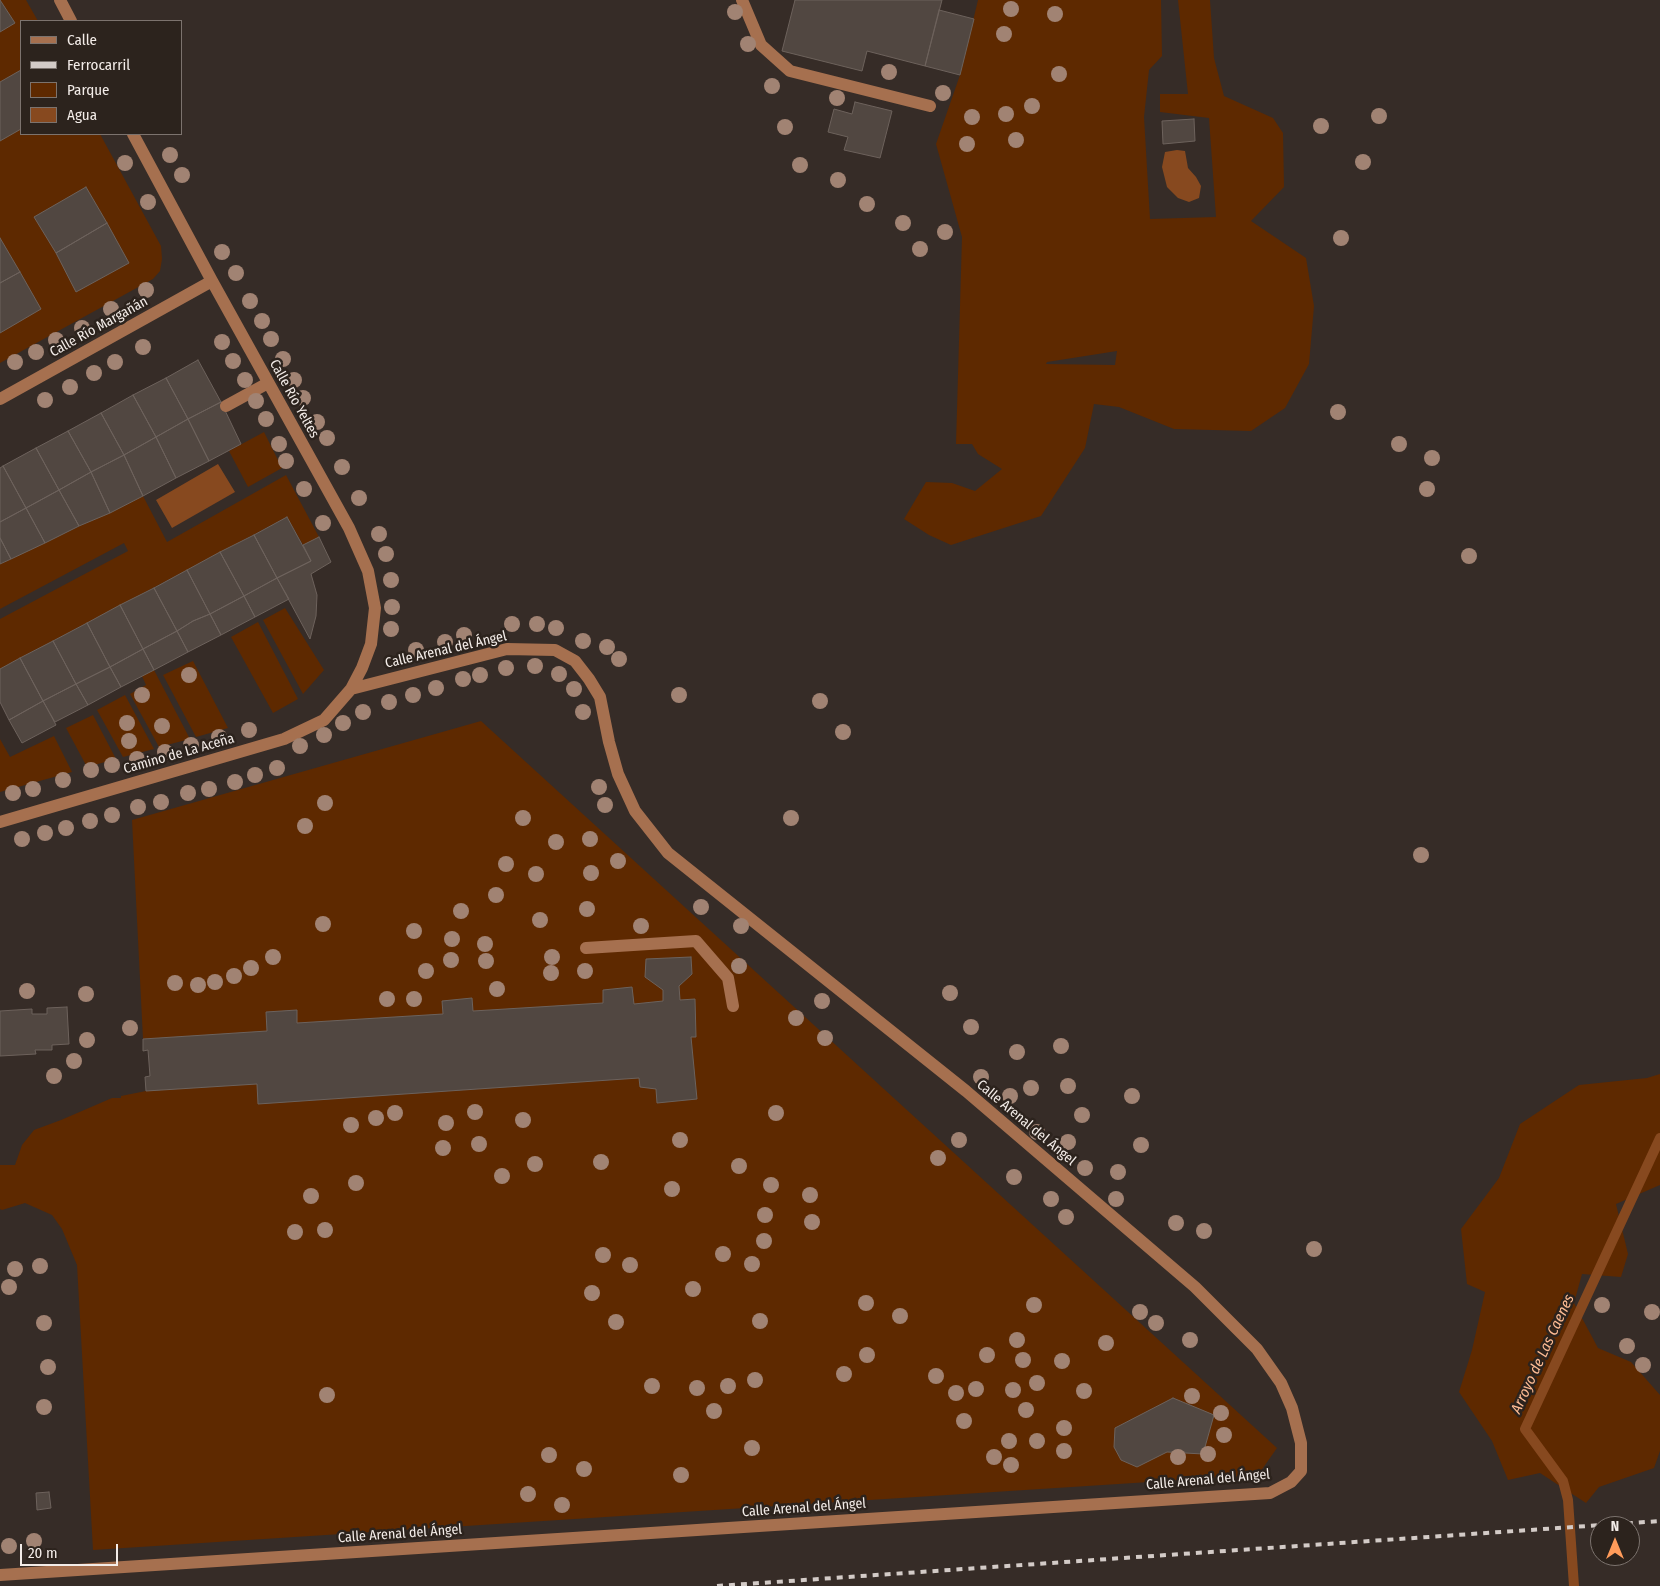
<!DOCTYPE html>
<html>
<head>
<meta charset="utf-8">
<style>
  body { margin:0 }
  #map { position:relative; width:1660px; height:1586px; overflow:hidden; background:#362c27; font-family:"Fira Sans Condensed",sans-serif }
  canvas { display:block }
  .legend { position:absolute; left:20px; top:20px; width:162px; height:115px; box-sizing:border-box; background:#2c231d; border:1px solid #7c736e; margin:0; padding:6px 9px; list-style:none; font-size:15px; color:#f3ece8 }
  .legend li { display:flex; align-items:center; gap:10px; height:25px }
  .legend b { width:25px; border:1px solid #7c736e }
  .north { position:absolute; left:1590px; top:1516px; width:50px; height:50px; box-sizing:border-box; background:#2c231d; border:1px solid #7c736e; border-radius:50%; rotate:0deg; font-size:14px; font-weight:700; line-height:20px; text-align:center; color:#f3ece8 }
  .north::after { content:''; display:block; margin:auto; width:18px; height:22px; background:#ff9b5a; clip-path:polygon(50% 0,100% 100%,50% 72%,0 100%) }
  .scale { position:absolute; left:20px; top:1544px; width:98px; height:22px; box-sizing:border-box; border:2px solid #f3ece8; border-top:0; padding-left:6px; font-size:15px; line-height:18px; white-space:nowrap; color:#f3ece8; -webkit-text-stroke:4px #2c231d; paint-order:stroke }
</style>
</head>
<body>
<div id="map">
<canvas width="1660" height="1586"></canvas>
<ul class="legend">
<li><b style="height:6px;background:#a6704f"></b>Calle</li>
<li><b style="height:6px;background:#d3cbc7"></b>Ferrocarril</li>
<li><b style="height:14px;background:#5e2900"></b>Parque</li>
<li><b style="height:14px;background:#87491f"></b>Agua</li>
</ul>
<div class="north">N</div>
<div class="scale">20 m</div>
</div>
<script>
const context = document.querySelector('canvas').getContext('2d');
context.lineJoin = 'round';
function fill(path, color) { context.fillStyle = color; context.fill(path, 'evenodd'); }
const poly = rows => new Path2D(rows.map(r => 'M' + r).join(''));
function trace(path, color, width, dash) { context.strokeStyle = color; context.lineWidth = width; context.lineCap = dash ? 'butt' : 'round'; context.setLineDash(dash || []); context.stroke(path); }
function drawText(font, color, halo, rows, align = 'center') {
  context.font = font + ' "Fira Sans Condensed",sans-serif'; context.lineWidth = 5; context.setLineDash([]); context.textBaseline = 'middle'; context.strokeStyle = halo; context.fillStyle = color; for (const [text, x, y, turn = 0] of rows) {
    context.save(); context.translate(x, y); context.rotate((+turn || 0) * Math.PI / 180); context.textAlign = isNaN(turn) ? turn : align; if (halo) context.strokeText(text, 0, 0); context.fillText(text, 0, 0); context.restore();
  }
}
fill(poly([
  [0,0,26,0,38,21,21,21,21,134,100,134,161,246,162,259,160,271,153,279,0,363],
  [978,0,1161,0,1162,56,1149,70,1144,117,1150,219,1216,217,1209,118,1160,112,1160,94,1188,94,1178,0,1210,0,1214,58,1224,96,1273,118,1283,133,1284,187,1251,221,1306,258,1314,306,1309,364,1285,408,1251,431,1174,429,1119,407,1094,404,1085,448,1041,516,951,545,929,535,904,519,926,482,952,483,975,491,1002,469,978,454,972,444,956,444,962,237,936,144,960,75],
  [1117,351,1115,365,1046,364,1047,362],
  [264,432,282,468,248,487,229,451],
  [286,475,319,537,303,545,287,517,0,669,0,619,128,551,124,543,0,609,0,564,143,496,167,542],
  [285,608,324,670,303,694,263,620],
  [258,622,298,699,273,713,231,637],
  [193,661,228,728,196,737,163,675],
  [154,670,190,739,159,747,130,694,146,685,142,676],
  [125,695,154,749,123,757,97,710],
  [93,715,116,759,87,767,66,728],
  [481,721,1277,1448,1258,1475,93,1550,77,1265,62,1229,52,1215,25,1203,2,1210,0,1209,0,1165,15,1165,22,1145,34,1130,61,1120,112,1098,121,1098,121,1096,146,1091,257,1084,259,1104,639,1078,640,1087,656,1089,657,1103,697,1099,691,1037,696,1036,695,1000,680,1000,679,986,692,974,690,957,646,959,663,990,663,1001,634,1004,632,987,603,990,603,1003,473,1011,472,998,442,1001,443,1014,297,1023,297,1010,266,1012,267,1031,143,1039,132,820],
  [54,736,72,772,0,792,0,739,10,757],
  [1660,1074,1660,1185,1616,1204,1628,1254,1621,1277,1582,1274,1574,1303,1598,1348,1631,1362,1660,1395,1660,1451,1654,1468,1599,1487,1586,1503,1540,1473,1508,1480,1492,1441,1459,1392,1472,1350,1485,1292,1467,1284,1461,1229,1499,1178,1520,1124,1579,1085,1647,1078]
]), '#5e2900');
fill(poly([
  [1177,150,1185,151,1188,168,1196,177,1201,186,1199,198,1189,202,1178,198,1167,187,1162,167,1165,152],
  [218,464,235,492,172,528,156,500]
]), '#87491f');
trace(poly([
  [1574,1586,1568,1500,1563,1481,1525,1429,1660,1138]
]), '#87491f', 10);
const building = poly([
  [0,0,15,23,0,32,0,0],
  [795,0,942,0,925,66,867,51,862,71,782,51,795,0],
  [939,10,974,19,960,75,925,66,939,10],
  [21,70,21,129,0,141,0,82,21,70],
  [855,102,892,111,880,158,844,150,848,137,828,132,834,109,852,114,855,102],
  [1194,119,1195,141,1163,144,1162,121,1194,119],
  [86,187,107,223,56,253,34,217,86,187],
  [107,223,129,263,76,292,56,253,107,223],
  [0,238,20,272,0,283,0,238],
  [20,272,41,309,0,333,0,283,20,272],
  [198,360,221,402,188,419,166,378,198,360],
  [166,378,188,419,156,437,133,395,166,378],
  [133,395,156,437,124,455,101,413,133,395],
  [221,402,241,444,209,461,188,419,221,402],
  [101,413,124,455,91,472,68,431,101,413],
  [188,419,209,461,176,478,156,437,188,419],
  [68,431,91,472,59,490,36,448,68,431],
  [156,437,176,478,143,496,124,455,156,437],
  [36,448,59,490,26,508,3,466,36,448],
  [124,455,143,496,110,513,91,472,124,455],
  [3,466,26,508,0,522,0,468,3,466],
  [91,472,110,513,79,526,59,490,91,472],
  [59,490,79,526,45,543,26,508,59,490],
  [26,508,45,543,11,559,0,538,0,522,26,508],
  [287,517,311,561,277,578,254,535,287,517],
  [254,535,277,578,244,596,220,552,254,535],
  [319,537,331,562,311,574,317,595,316,616,310,639,277,578,311,561,303,545,319,537],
  [0,538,11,559,0,564,0,538],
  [220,552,244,596,210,614,187,570,220,552],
  [187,570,210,614,193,621,177,631,154,588,187,570],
  [277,578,289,599,255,617,244,596,277,578],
  [154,588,177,631,143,649,120,605,154,588],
  [244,596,255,617,221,635,210,614,244,596],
  [120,605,143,649,110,667,87,623,120,605],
  [210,614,221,635,188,652,177,631,193,621,210,614],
  [87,623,110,667,76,684,53,641,87,623],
  [177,631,188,652,154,670,143,649,177,631],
  [53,641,76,684,43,701,20,658,53,641],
  [143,649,154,670,121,687,110,667,143,649],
  [20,658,43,701,9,720,0,702,0,669,20,658],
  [110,667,121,687,88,705,76,684,110,667],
  [76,684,88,705,55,722,43,701,76,684],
  [43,701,56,725,22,743,9,720,43,701],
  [691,957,692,974,679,986,680,1000,695,999,696,1037,691,1037,697,1099,657,1103,656,1089,640,1087,639,1078,258,1104,257,1084,146,1091,145,1077,150,1076,148,1050,143,1051,143,1039,267,1031,266,1012,297,1010,297,1023,443,1014,442,1001,472,998,473,1011,603,1003,603,990,632,987,634,1004,663,1001,663,990,645,977,646,959,691,957],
  [67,1007,69,1044,52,1045,52,1050,35,1050,36,1054,0,1056,0,1011,32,1009,32,1014,47,1014,47,1008,67,1007],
  [1173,1398,1214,1415,1203,1454,1167,1452,1137,1467,1121,1460,1114,1447,1115,1428,1173,1398],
  [49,1492,51,1508,37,1510,36,1493,49,1492]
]);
fill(building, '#514741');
trace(building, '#6d625c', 1);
trace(poly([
  [60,0,71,21],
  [742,0,761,45,790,71,930,106],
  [0,399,212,281],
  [226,406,268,383],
  [0,822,284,739,324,720,351,689,362,668,371,644,375,608,368,571,349,528,212,281,133,134],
  [586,948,696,941,728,978,733,1006],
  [0,1575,1270,1493,1291,1482,1301,1471,1301,1443,1292,1408,1281,1383,1257,1349,1195,1287,966,1091,668,853,635,811,618,774,609,742,600,697,589,679,575,661,555,650,507,649,351,689]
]), '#a6704f', 12);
trace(poly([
  [717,1586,1660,1521]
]), '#d3cbc7', 4, [6, 6]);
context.fillStyle = '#a18373';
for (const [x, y] of [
  [1011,9],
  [735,12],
  [1055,14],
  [1004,34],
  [748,44],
  [889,72],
  [1059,74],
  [772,86],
  [943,93],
  [837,98],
  [1032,106],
  [1006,114],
  [1379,116],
  [972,117],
  [1321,126],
  [785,127],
  [1016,140],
  [967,144],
  [170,155],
  [1363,162],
  [125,163],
  [800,165],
  [182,175],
  [838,180],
  [148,202],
  [867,204],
  [903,223],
  [945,232],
  [1341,238],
  [920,249],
  [222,252],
  [236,273],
  [146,290],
  [250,301],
  [111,309],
  [262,321],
  [82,328],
  [271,339],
  [56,340],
  [222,342],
  [143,347],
  [36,352],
  [283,359],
  [233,361],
  [15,362],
  [115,362],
  [94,373],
  [245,380],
  [294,380],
  [70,387],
  [303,398],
  [45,400],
  [256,401],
  [1338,412],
  [266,419],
  [317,422],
  [327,438],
  [279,444],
  [1399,444],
  [1432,458],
  [286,461],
  [342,467],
  [304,489],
  [1427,489],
  [359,498],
  [323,523],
  [379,534],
  [386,554],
  [1469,556],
  [391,580],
  [392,607],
  [512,624],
  [537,624],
  [556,628],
  [391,629],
  [464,635],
  [583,641],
  [445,642],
  [607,647],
  [416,650],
  [619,659],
  [535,666],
  [506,668],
  [559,674],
  [189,675],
  [480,675],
  [463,679],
  [436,688],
  [574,689],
  [142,695],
  [413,695],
  [679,695],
  [820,701],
  [389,702],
  [363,712],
  [583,712],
  [127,723],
  [343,723],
  [162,726],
  [249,730],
  [843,732],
  [324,735],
  [219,737],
  [129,741],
  [191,745],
  [300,746],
  [165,752],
  [137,759],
  [112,765],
  [277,768],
  [91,770],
  [255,775],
  [63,780],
  [235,782],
  [599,787],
  [33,789],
  [209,789],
  [13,793],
  [188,793],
  [161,802],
  [325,803],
  [605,805],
  [138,807],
  [112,815],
  [523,818],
  [791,818],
  [90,821],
  [305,826],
  [66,828],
  [45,833],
  [22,839],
  [590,839],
  [556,842],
  [1421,855],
  [618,861],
  [506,864],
  [591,873],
  [536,874],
  [496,895],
  [701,907],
  [587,909],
  [461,911],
  [540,920],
  [323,924],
  [641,926],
  [741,926],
  [414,931],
  [452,939],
  [485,944],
  [273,957],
  [552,957],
  [451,960],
  [486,961],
  [739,966],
  [251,968],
  [426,971],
  [585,971],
  [551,973],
  [234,976],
  [215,982],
  [175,983],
  [198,985],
  [497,989],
  [27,991],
  [950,993],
  [86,994],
  [387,999],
  [414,999],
  [822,1001],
  [796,1018],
  [971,1027],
  [130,1028],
  [825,1038],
  [87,1040],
  [1061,1046],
  [1017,1052],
  [74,1061],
  [54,1076],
  [981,1077],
  [1068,1086],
  [1031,1088],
  [1010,1096],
  [1132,1096],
  [475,1112],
  [395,1113],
  [776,1113],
  [1082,1115],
  [376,1118],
  [523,1120],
  [446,1123],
  [351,1125],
  [1037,1132],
  [680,1140],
  [959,1140],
  [1068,1142],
  [479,1144],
  [1141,1145],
  [443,1148],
  [938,1158],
  [601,1162],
  [535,1164],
  [739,1166],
  [1085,1168],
  [1118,1172],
  [502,1176],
  [1014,1177],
  [356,1183],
  [771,1185],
  [672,1189],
  [810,1195],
  [311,1196],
  [1051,1199],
  [1116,1199],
  [765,1215],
  [1066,1217],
  [812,1222],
  [1176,1223],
  [325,1230],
  [1204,1231],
  [295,1232],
  [764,1241],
  [1314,1249],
  [723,1254],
  [603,1255],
  [752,1264],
  [630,1265],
  [40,1266],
  [15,1269],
  [9,1287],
  [693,1289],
  [592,1293],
  [866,1303],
  [1034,1305],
  [1602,1305],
  [1140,1312],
  [1652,1312],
  [900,1316],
  [760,1321],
  [616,1322],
  [44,1323],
  [1156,1323],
  [1017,1340],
  [1190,1340],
  [1106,1343],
  [1627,1346],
  [867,1355],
  [987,1355],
  [1023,1360],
  [1062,1361],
  [1643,1365],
  [48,1367],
  [844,1374],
  [936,1376],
  [755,1380],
  [1037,1383],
  [652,1386],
  [728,1386],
  [697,1388],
  [976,1389],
  [1013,1390],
  [1084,1391],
  [956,1393],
  [327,1395],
  [1192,1396],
  [44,1407],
  [1026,1410],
  [714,1411],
  [1221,1413],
  [964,1421],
  [1064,1428],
  [1224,1435],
  [1009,1441],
  [1037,1441],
  [752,1448],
  [1064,1451],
  [1208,1454],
  [549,1455],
  [994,1457],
  [1178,1457],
  [1011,1465],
  [584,1469],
  [681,1475],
  [528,1494],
  [562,1505],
  [34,1541],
  [9,1546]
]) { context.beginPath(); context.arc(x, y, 8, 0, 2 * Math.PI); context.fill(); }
drawText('14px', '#f3ece8', '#2c231d', [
  ["Calle Río Margañán",99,327,-29],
  ["Calle Río Yeltes",294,399,61],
  ["Calle Arenal del Ángel",446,650,-13],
  ["Camino de La Aceña",179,754,-16],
  ["Calle Arenal del Ángel",1026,1123,40],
  ["Calle Arenal del Ángel",1208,1480,-5],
  ["Calle Arenal del Ángel",804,1508,-4],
  ["Calle Arenal del Ángel",400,1534,-4]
]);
drawText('italic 15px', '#febc94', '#2c231d', [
  ["Arroyo de Las Caenes",1543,1354,-65]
]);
</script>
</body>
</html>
